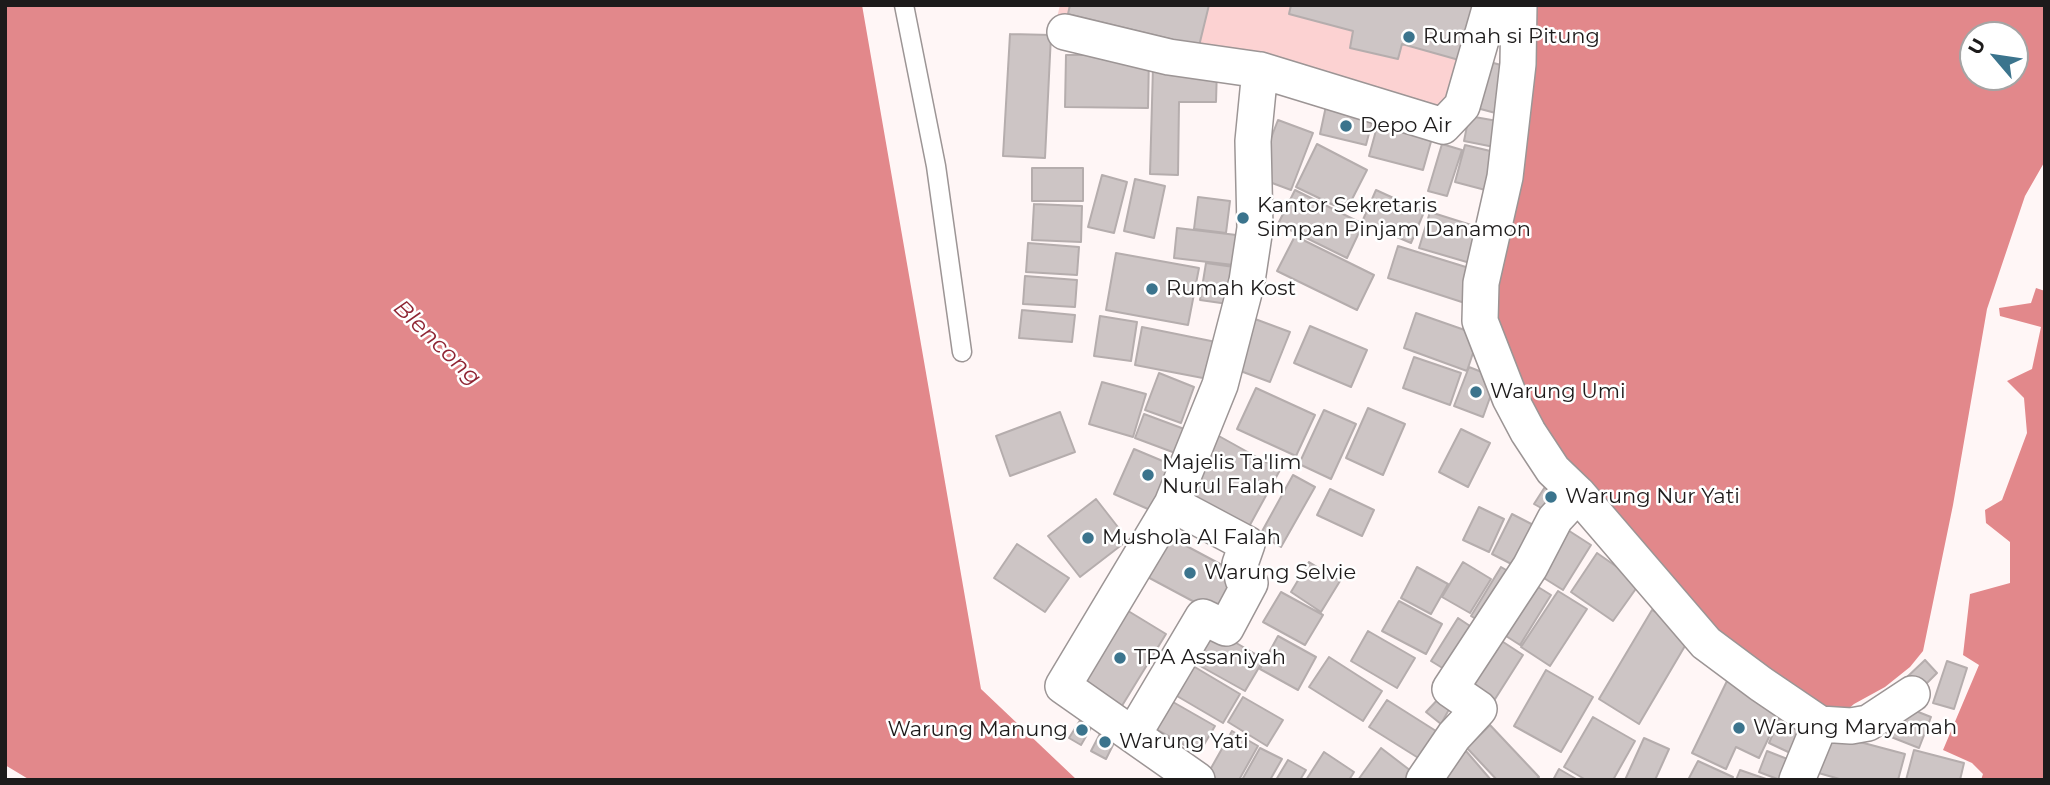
<!DOCTYPE html>
<html>
<head>
<meta charset="utf-8">
<style>
  body { margin:0 }
  #map { position:relative; width:2050px; height:785px; overflow:hidden; background:#fff6f6; font-family:Montserrat,sans-serif }
  canvas { display:block }
  .frame { position:absolute; inset:0; border:7px solid #1d1b1b; pointer-events:none }
  .north { position:absolute; left:1959px; top:21px; width:70px; height:70px; box-sizing:border-box; background:#fff; border:2px solid #a5a4a4; border-radius:50%; rotate:299deg; font-size:19px; font-weight:700; line-height:28px; text-align:center; color:#1d1b1b }
  .north::after { content:''; display:block; margin:auto; width:24px; height:32px; background:#3b748d; clip-path:polygon(50% 0,100% 100%,50% 72%,0 100%) }
</style>
</head>
<body>
<div id="map">
<canvas width="2050" height="785"></canvas>
<div class="frame"></div>
<div class="north">U</div>
</div>
<script>
const context = document.querySelector('canvas').getContext('2d');
context.lineJoin = 'round';
function fill(path, color) { context.fillStyle = color; context.fill(path, 'evenodd'); }
const poly = rows => new Path2D(rows.map(r => 'M' + r).join(''));
function trace(path, color, width, dash) { context.strokeStyle = color; context.lineWidth = width; context.lineCap = dash ? 'butt' : 'round'; context.setLineDash(dash || []); context.stroke(path); }
function drawText(font, color, halo, rows, align = 'center') {
  context.font = font + ' Montserrat,sans-serif'; context.lineWidth = 5; context.setLineDash([]); context.textBaseline = 'middle'; context.strokeStyle = halo; context.fillStyle = color; for (const [text, x, y, turn = 0] of rows) {
    context.save(); context.translate(x, y); context.rotate((+turn || 0) * Math.PI / 180); context.textAlign = isNaN(turn) ? turn : align; if (halo) context.strokeText(text, 0, 0); context.fillText(text, 0, 0); context.restore();
  }
}
fill(poly([
  [1060,5,1482,5,1444,117,1056,22]
]), '#fcd2d2');
fill(poly([
  [5,5,862,5,981,689,1077,780,30,780,5,765],
  [1525,5,2045,5,2045,161,2025,196,1987,309,1953,505,1923,651,1910,667,1885,687,1854,704,1840,716,1720,645,1555,455,1514,386,1485,281],
  [1973,35,2015,35,2015,77,1973,77],
  [2036,288,2045,291,2045,780,1981,780,1983,774,1972,763,1943,750,1979,665,1963,655,1970,594,2010,583,2010,542,1986,523,1985,510,2002,500,2027,433,2024,398,2007,381,2032,369,2041,327,2000,316,1999,308,2031,303]
]), '#e2888b');
const building = poly([
  [1070,5,1209,5,1199,46,1068,14,1070,5],
  [1291,5,1467,5,1474,7,1459,60,1402,44,1398,59,1350,48,1353,31,1289,14,1291,5],
  [1010,34,1051,35,1045,158,1003,156,1010,34],
  [1066,55,1149,55,1148,108,1065,107,1066,55],
  [1486,61,1516,69,1503,115,1473,107,1486,61],
  [1153,67,1217,68,1216,102,1179,102,1178,175,1150,174,1153,67],
  [1326,106,1373,118,1366,145,1320,134,1326,106],
  [1380,116,1434,131,1423,170,1369,156,1380,116],
  [1469,116,1503,122,1499,148,1464,141,1469,116],
  [1278,120,1313,133,1291,190,1256,177,1278,120],
  [1317,144,1367,170,1346,211,1296,187,1317,144],
  [1442,144,1462,150,1447,196,1428,191,1442,144],
  [1465,145,1503,154,1493,192,1455,182,1465,145],
  [1032,168,1083,168,1083,201,1032,201,1032,168],
  [1102,175,1127,182,1114,233,1088,227,1102,175],
  [1135,179,1165,186,1154,238,1124,231,1135,179],
  [1295,190,1363,224,1347,258,1278,224,1295,190],
  [1376,190,1424,212,1411,243,1362,222,1376,190],
  [1198,197,1230,201,1226,233,1194,229,1198,197],
  [1034,204,1082,206,1081,242,1032,240,1034,204],
  [1430,212,1487,230,1477,265,1419,248,1430,212],
  [1177,228,1245,236,1242,266,1174,258,1177,228],
  [1295,236,1374,275,1357,310,1277,271,1295,236],
  [1028,243,1079,247,1077,275,1026,272,1028,243],
  [1398,246,1482,272,1471,305,1388,278,1398,246],
  [1116,253,1199,268,1188,325,1106,310,1116,253],
  [1206,263,1241,268,1235,305,1200,300,1206,263],
  [1025,276,1077,280,1075,307,1023,304,1025,276],
  [1022,310,1075,315,1072,342,1019,338,1022,310],
  [1416,313,1479,335,1467,371,1404,348,1416,313],
  [1100,316,1137,322,1131,361,1094,356,1100,316],
  [1255,319,1290,332,1270,382,1235,369,1255,319],
  [1310,326,1367,350,1351,387,1294,363,1310,326],
  [1142,327,1216,342,1208,379,1135,365,1142,327],
  [1414,357,1461,373,1450,405,1403,388,1414,357],
  [1469,367,1497,378,1483,417,1454,406,1469,367],
  [1159,373,1194,387,1181,423,1145,410,1159,373],
  [1102,382,1146,394,1133,437,1089,424,1102,382],
  [1256,388,1315,415,1296,456,1237,429,1256,388],
  [1368,408,1405,424,1383,475,1346,458,1368,408],
  [1324,410,1356,424,1331,479,1299,464,1324,410],
  [1060,412,1075,452,1010,476,996,436,1060,412],
  [1144,414,1195,433,1186,457,1135,438,1144,414],
  [1461,429,1490,443,1468,487,1439,472,1461,429],
  [1217,435,1280,470,1245,534,1182,498,1217,435],
  [1134,449,1177,467,1157,513,1114,494,1134,449],
  [1293,475,1315,487,1281,547,1260,535,1293,475],
  [1550,479,1567,490,1552,514,1534,504,1550,479],
  [1330,489,1374,510,1362,536,1317,515,1330,489],
  [1096,499,1128,540,1080,577,1048,536,1096,499],
  [1479,507,1504,519,1489,552,1463,540,1479,507],
  [1512,514,1545,531,1525,571,1492,554,1512,514],
  [1560,525,1591,545,1563,590,1531,570,1560,525],
  [1164,534,1237,573,1215,613,1142,574,1164,534],
  [1017,544,1069,578,1045,612,994,578,1017,544],
  [1597,553,1640,583,1613,621,1571,592,1597,553],
  [1309,562,1340,581,1321,612,1291,592,1309,562],
  [1463,562,1491,579,1470,613,1442,597,1463,562],
  [1417,567,1448,584,1431,614,1401,598,1417,567],
  [1501,567,1520,578,1489,627,1471,616,1501,567],
  [1522,577,1551,595,1520,645,1492,627,1522,577],
  [1558,591,1587,609,1550,666,1521,647,1558,591],
  [1281,592,1323,615,1305,645,1263,622,1281,592],
  [1399,601,1442,624,1426,654,1382,631,1399,601],
  [1120,606,1166,634,1120,709,1075,681,1120,606],
  [1652,610,1692,634,1639,724,1599,699,1652,610],
  [1458,618,1476,630,1449,672,1431,661,1458,618],
  [1212,629,1264,659,1245,691,1193,662,1212,629],
  [1368,631,1415,658,1397,688,1351,661,1368,631],
  [1491,634,1523,655,1490,707,1458,686,1491,634],
  [1278,636,1316,657,1298,690,1260,669,1278,636],
  [1329,657,1382,691,1363,721,1309,687,1329,657],
  [1183,660,1240,694,1223,723,1165,689,1183,660],
  [1925,660,1937,673,1919,691,1906,678,1925,660],
  [1947,661,1967,668,1954,709,1933,703,1947,661],
  [1546,670,1593,697,1561,752,1514,726,1546,670],
  [1727,681,1783,708,1759,758,1736,747,1726,769,1692,753,1727,681],
  [1442,695,1452,704,1441,724,1426,712,1442,695],
  [1243,697,1283,720,1267,746,1228,722,1243,697],
  [1166,698,1215,726,1199,753,1150,726,1166,698],
  [1387,700,1436,731,1420,759,1369,727,1387,700],
  [1898,704,1931,717,1919,748,1886,735,1898,704],
  [1783,711,1816,726,1801,758,1769,743,1783,711],
  [1084,714,1095,721,1081,745,1069,738,1084,714],
  [1593,717,1635,741,1613,780,1586,780,1564,767,1593,717],
  [1490,725,1539,777,1536,780,1497,780,1467,748,1490,725],
  [1104,726,1119,733,1106,759,1091,751,1104,726],
  [1232,731,1258,746,1239,780,1211,780,1206,777,1232,731],
  [1826,733,1905,754,1898,780,1843,780,1815,772,1826,733],
  [1644,738,1669,749,1655,780,1625,780,1644,738],
  [1260,748,1282,759,1270,780,1242,780,1260,748],
  [1381,748,1411,771,1405,780,1358,780,1381,748],
  [1914,750,1964,763,1960,780,1906,780,1914,750],
  [1466,751,1491,780,1445,780,1440,774,1466,751],
  [1767,751,1800,764,1780,780,1759,772,1767,751],
  [1324,752,1354,772,1349,780,1306,780,1324,752],
  [1288,760,1306,770,1300,780,1276,780,1288,760],
  [1698,761,1733,777,1732,780,1688,780,1698,761],
  [1559,769,1578,780,1553,780,1559,769],
  [1740,770,1769,780,1736,780,1740,770]
]);
fill(building, '#cdc5c5');
trace(building, '#b5adad', 2);
const service = poly([
  [904,5,936,166,962,352]
]);
const minor = poly([
  [1519,5,1518,64,1505,177,1481,283,1480,321,1510,398,1528,432,1553,470,1578,494,1706,643,1761,684,1820,724,1851,726,1868,723,1912,694],
  [1065,32,1169,57,1260,70],
  [1133,735,1203,617,1226,628,1250,583,1243,579,1240,564,1247,544,1172,504],
  [1197,780,1063,686,1172,504,1220,385,1247,281,1255,228,1253,141,1260,70,1443,126,1462,106,1491,5],
  [1424,780,1454,736,1479,709,1450,689,1530,567,1555,519,1578,494],
  [1797,780,1820,724]
]);
trace(service, '#9c9595', 21);
trace(minor, '#9c9595', 38);
trace(service, '#fff', 18);
trace(minor, '#fff', 35);
for (const [x, y, r, color] of [
  [1409,37,7,"#3b748d"],
  [1346,126,7,"#3b748d"],
  [1243,218,7,"#3b748d"],
  [1152,289,7,"#3b748d"],
  [1476,392,7,"#3b748d"],
  [1148,475,7,"#3b748d"],
  [1551,497,7,"#3b748d"],
  [1088,538,7,"#3b748d"],
  [1190,573,7,"#3b748d"],
  [1120,658,7,"#3b748d"],
  [1739,728,7,"#3b748d"],
  [1082,730,7,"#3b748d"],
  [1105,742,7,"#3b748d"]
]) { const dot = new Path2D(); dot.arc(x, y, r, 0, 2 * Math.PI); context.fillStyle = color; context.fill(dot); trace(dot, '#fff', 2.5); }
drawText('21px', '#1d1b1b', '#fff', [
  ["Rumah si Pitung",1423,37],
  ["Depo Air",1360,126],
  ["Kantor Sekretaris",1257,206],
  ["Simpan Pinjam Danamon",1257,230],
  ["Rumah Kost",1166,289],
  ["Warung Umi",1490,392],
  ["Majelis Ta'lim",1162,463],
  ["Nurul Falah",1162,487],
  ["Warung Nur Yati",1565,497],
  ["Mushola Al Falah",1102,538],
  ["Warung Selvie",1204,573],
  ["TPA Assaniyah",1134,658],
  ["Warung Maryamah",1753,728],
  ["Warung Manung",1068,730,"right"],
  ["Warung Yati",1119,742]
], 'left');
drawText('italic 23px', '#8f2533', '#fff', [
  ["Blencong",437,343,44]
]);
</script>
</body>
</html>
